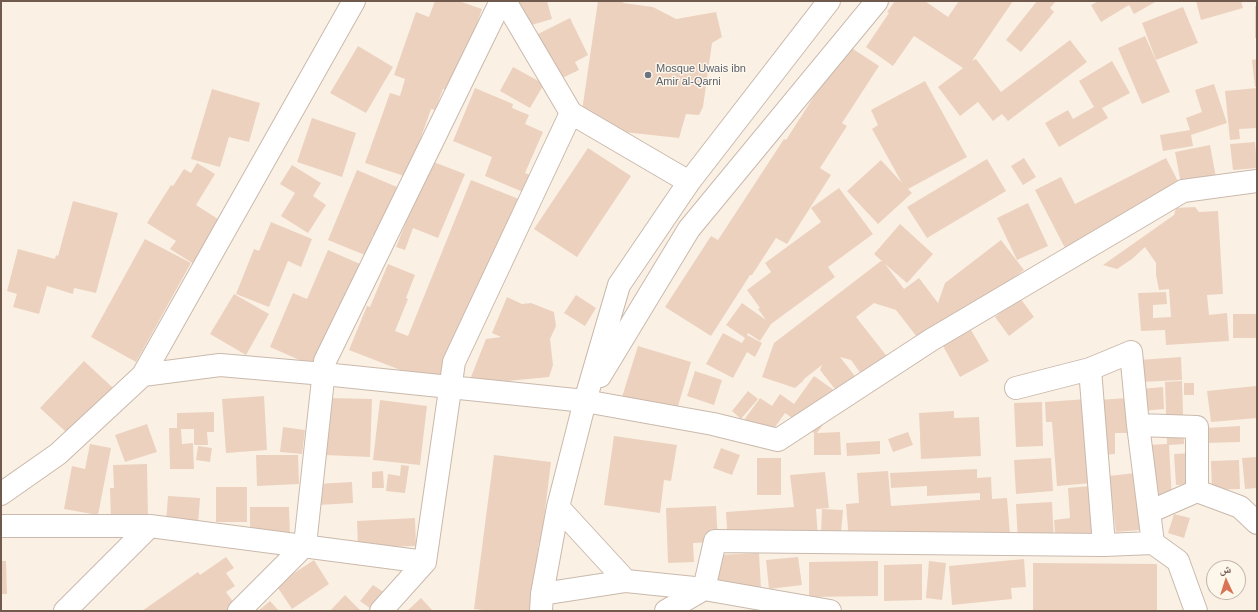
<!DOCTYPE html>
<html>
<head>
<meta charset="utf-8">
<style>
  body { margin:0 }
  #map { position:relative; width:1258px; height:612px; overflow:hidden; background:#faf1e4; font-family:Arial,"Noto Naskh Arabic",sans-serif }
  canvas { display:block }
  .frame { position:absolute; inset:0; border:2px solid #70594d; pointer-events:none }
  .north { position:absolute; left:1206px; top:560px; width:40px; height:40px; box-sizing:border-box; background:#fdf6ea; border:1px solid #c5b7ab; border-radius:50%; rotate:356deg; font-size:11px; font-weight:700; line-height:16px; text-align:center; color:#70594d }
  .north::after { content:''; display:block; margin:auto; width:14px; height:18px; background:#d87355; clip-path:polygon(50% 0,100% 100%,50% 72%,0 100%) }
</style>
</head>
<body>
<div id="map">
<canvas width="1258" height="612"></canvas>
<div class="frame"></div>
<div class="north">ش</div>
</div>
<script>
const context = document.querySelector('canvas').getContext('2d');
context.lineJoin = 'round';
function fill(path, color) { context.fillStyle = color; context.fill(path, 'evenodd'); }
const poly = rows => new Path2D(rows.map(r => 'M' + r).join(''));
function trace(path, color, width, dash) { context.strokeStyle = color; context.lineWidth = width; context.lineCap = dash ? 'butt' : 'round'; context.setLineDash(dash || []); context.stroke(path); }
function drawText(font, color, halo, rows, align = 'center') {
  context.font = font + ' Arial,sans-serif'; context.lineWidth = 3; context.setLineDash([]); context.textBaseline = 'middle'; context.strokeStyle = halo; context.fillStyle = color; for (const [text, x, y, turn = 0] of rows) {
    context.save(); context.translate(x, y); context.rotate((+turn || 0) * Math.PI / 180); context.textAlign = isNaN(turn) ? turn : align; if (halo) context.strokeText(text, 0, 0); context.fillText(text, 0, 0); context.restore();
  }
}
fill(poly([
  [435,1,459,1,482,9,454,92,443,89,435,110,431,109,407,177,365,163,390,93,400,96,405,79,394,75,416,12,429,17],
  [518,1,547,1,552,19,525,27],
  [598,1,624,1,623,3,653,7,676,19,716,12,722,37,712,43,703,107,699,115,686,114,679,138,624,132,582,111],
  [895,1,925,1,948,17,959,1,1013,1,972,61,976,59,1001,92,1070,40,1087,62,1008,121,1002,114,993,121,978,102,960,116,938,87,963,68,914,36,893,66,866,47,889,13,887,12],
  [1037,1,1056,1,1050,8,1054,12,1021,52,1006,40],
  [1099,1,1157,1,1134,14,1129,5,1101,22,1091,5],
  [1196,1,1241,1,1243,8,1201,20],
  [1255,6,1257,6,1257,38,1255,38],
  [1183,7,1198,43,1156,60,1142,23],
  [570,18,588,55,575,62,579,70,558,80,536,35],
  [1145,36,1170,92,1142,104,1118,48],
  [847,45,879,66,842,123,847,126,820,168,831,175,787,244,776,238,752,275,750,275,711,336,665,307,711,236,718,240,784,139,786,140],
  [358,46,393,67,366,113,330,93],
  [1257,59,1257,87,1255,87,1252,60],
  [1112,61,1130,93,1102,108,1108,118,1059,147,1045,123,1068,110,1073,119,1094,107,1079,81],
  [513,67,544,84,530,108,500,91],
  [925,81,967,157,908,189,912,193,878,224,847,191,881,160,902,183,872,129,878,125,871,110],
  [1214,84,1227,123,1191,135,1193,146,1163,151,1160,135,1190,130,1186,118,1202,112,1195,90],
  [475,88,513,104,512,108,529,115,525,124,543,132,525,173,530,175,523,192,485,176,492,157,453,141],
  [1257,88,1257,128,1239,129,1240,139,1230,140,1225,91],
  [212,89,260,103,249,142,229,137,220,167,191,159],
  [312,118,356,133,342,177,297,162],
  [1255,142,1257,168,1233,170,1230,144],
  [1210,145,1217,183,1182,189,1175,152],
  [588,148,631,176,577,257,534,229],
  [1024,158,1036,177,1023,185,1011,166],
  [1166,158,1184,193,1067,252,1035,190,1061,177,1075,204],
  [987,159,1006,191,927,238,907,207],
  [431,161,465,174,438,238,413,228,405,250,396,247],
  [197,163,215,174,196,205,221,221,194,264,170,249,176,241,147,223,171,185,173,186,184,169,191,173],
  [292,165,321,183,313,196,326,205,308,233,281,216,295,193,280,184],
  [357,170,397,187,376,236,373,235,365,255,328,240],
  [471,180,524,201,439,385,349,350,367,306,370,307,388,264,415,275,406,298,408,299,395,331,408,336],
  [839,188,873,234,828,267,835,277,771,324,760,341,748,333,747,335,762,343,755,357,747,352,733,378,706,364,723,333,742,343,745,338,726,325,742,303,766,320,758,309,760,308,747,290,771,272,765,263,821,222,811,208],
  [73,201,118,213,96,293,74,288,73,294,47,286,39,314,13,307,17,294,7,291,18,249,55,259,56,255,58,256],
  [1028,203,1048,246,1017,260,997,218],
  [1195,207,1199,212,1218,211,1223,294,1207,295,1209,315,1227,313,1229,341,1166,345,1165,330,1141,331,1138,293,1166,292,1167,304,1153,305,1153,318,1171,317,1169,289,1159,290,1156,275,1156,263,1145,247,1132,259,1117,269,1103,265,1174,215,1176,208],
  [271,222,312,239,301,267,288,261,269,307,236,294,254,249,259,251],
  [900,224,933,254,907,283,885,264,904,289,919,278,938,303,945,283,1001,240,1024,270,924,346,896,310,874,303,856,317,889,359,864,378,851,360,840,357,862,385,842,398,817,433,840,432,841,455,814,455,814,433,785,413,768,437,744,420,760,398,772,406,780,394,794,404,814,376,838,393,820,370,822,365,804,379,803,381,795,388,762,377,774,343,881,261,883,262,874,254],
  [145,239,191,263,136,362,91,337],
  [328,250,360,264,327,341,313,366,270,347,293,293,307,299],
  [234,294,269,314,246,355,210,334],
  [576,295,596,308,585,326,564,313],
  [507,297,522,304,531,303,554,312,556,326,550,339,553,365,549,377,487,383,471,377,486,339,501,337,492,333],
  [1020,298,1034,317,1009,336,995,317],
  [1233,314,1257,314,1257,338,1233,338],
  [971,330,989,361,960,377,943,346],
  [638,346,691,362,676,413,622,397],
  [1181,357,1182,380,1140,382,1139,360],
  [84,361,123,397,79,444,40,408],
  [695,371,722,380,714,405,687,396],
  [1182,381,1184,444,1169,445,1172,500,1149,502,1146,445,1167,444,1165,382],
  [1184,383,1194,383,1194,395,1184,395],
  [1256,386,1257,418,1211,422,1207,391],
  [1163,387,1164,409,1142,411,1140,389],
  [748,391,758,399,741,419,732,411],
  [264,396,267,450,226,453,222,399],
  [327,398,372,399,370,457,324,455],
  [1126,398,1127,433,1115,433,1115,454,1101,455,1099,400],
  [1087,399,1092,483,1057,486,1052,422,1046,422,1045,402],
  [380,400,427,406,420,465,373,460],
  [1042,402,1043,446,1016,447,1014,403],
  [954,411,954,418,979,417,981,456,921,459,919,413],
  [214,412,214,432,207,432,208,445,194,445,194,429,181,429,182,444,193,443,194,469,170,469,169,428,177,428,177,413],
  [147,424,157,452,125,462,115,435],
  [1240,426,1240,442,1206,443,1206,428],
  [283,427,305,430,302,454,280,452],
  [908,432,913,445,893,452,888,439],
  [614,436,677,445,671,481,664,480,660,513,604,505],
  [880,441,880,454,847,456,846,443],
  [90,444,111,448,98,515,64,509,72,466,85,469],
  [198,446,212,448,210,462,196,460],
  [721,448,740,455,732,475,713,468],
  [1193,453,1194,484,1176,485,1174,454],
  [256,455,298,455,299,484,257,486],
  [494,455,551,462,541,543,539,542,530,611,491,611,474,609],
  [1257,457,1257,488,1245,489,1242,458],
  [757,458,781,458,781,495,757,495],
  [1051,458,1053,491,1016,494,1014,460],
  [1239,460,1240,489,1212,490,1211,461],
  [147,464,148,519,111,521,110,488,114,488,113,465],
  [401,465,409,466,405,493,386,491,388,474,400,476],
  [977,469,977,478,991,477,992,499,980,500,980,493,927,496,927,486,891,488,890,473],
  [383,471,384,488,372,488,372,472],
  [888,471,891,506,1007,498,1010,534,849,542,846,504,859,503,857,473],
  [825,472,829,508,816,509,818,539,728,545,726,512,794,507,790,475],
  [1135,473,1140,530,1116,532,1109,476],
  [352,482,353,503,318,505,317,484],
  [1091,486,1096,542,1056,546,1054,520,1070,518,1068,488],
  [216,487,247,487,247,522,216,522],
  [168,496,200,498,198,524,166,523],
  [1052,502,1054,542,1018,543,1016,504],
  [716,506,718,542,693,543,694,562,668,563,666,508],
  [250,507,289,507,290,535,250,536],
  [822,509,843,510,841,533,821,532],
  [1174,514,1190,518,1184,538,1168,533],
  [415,518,416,546,358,548,357,521],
  [759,553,761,589,718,590,717,555],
  [226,557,234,568,226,573,235,586,226,592,240,611,142,611,198,572,200,575],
  [798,557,802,585,769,589,766,560],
  [1024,559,1026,587,1011,588,1012,599,952,605,949,566],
  [314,560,329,584,292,609,276,585],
  [1,561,6,561,7,594,1,594],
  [878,561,878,596,809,597,809,562],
  [929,561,946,563,942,600,926,598],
  [1033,563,1157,564,1157,611,1033,611],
  [922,564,922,600,884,601,884,565],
  [373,585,388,595,374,611,360,601],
  [345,595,361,611,330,611],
  [421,598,433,611,407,611],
  [270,601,279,611,258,611]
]), '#ecd1bf');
const minor = poly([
  [505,1,571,113,689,182],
  [1090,369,1104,545],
  [143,375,354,1],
  [600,376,689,229,877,1],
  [1016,388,1090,369,1131,352,1138,425,1153,543],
  [1138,425,1197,427,1197,491],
  [1,494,58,454,143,375,220,365,324,374,585,401,713,424,778,440,931,340,1183,191,1257,181],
  [558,507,626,581,704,589,830,611],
  [1149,512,1197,491,1240,507,1257,523],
  [1,526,150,526,425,562],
  [542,594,626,581],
  [65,611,150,526],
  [239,611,305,545,325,361,501,1],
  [381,611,425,562,454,362,571,113],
  [541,611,542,594,558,507,585,401,619,285,689,182,829,1],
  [666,611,704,589,715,541,1104,545,1153,543,1178,561,1196,611]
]);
trace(minor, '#cab9ac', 24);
trace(minor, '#fff', 22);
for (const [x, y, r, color] of [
  [648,75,4,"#6b7280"]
]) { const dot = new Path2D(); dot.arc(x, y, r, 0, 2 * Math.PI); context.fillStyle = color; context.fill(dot); trace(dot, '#fdf6ea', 1.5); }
drawText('11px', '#5b616d', '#fdf6ea', [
  ["Mosque Uwais ibn",656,69],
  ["Amir al-Qarni",656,82]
], 'left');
</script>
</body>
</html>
